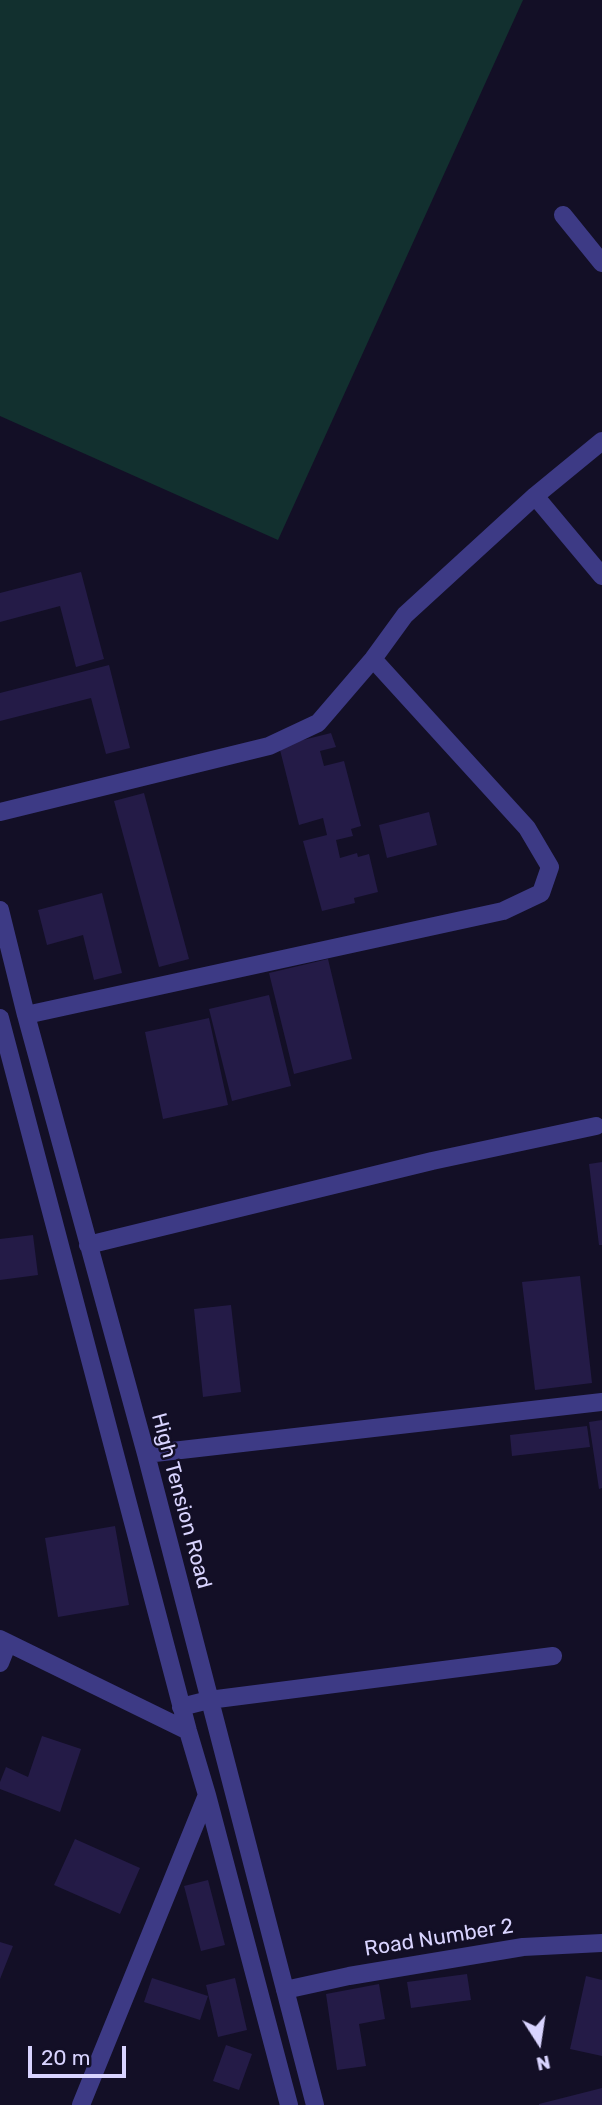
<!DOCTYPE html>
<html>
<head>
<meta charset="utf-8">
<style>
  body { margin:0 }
  #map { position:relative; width:602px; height:2105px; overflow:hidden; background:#130f26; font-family:Rubik,sans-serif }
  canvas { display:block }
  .north { position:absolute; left:504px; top:2007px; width:70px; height:70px; -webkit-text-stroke:5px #130f26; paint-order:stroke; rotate:168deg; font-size:19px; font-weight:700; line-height:28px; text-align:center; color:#d9d4ff }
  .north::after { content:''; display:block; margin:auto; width:24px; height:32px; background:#d9d4ff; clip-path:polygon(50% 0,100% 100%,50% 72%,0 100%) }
  .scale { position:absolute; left:28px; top:2046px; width:98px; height:32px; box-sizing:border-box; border:4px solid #d9d4ff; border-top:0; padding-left:9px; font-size:21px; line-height:24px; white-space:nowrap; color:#d9d4ff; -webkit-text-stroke:5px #130f26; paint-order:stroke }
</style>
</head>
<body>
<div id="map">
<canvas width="602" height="2105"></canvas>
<div class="north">N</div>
<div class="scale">20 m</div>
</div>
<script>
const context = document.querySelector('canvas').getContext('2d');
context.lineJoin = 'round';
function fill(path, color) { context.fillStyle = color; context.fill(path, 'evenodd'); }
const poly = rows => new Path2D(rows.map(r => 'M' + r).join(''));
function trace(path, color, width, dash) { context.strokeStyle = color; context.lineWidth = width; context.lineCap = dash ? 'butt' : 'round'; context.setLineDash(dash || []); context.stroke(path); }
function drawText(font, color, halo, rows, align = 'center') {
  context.font = font + ' Rubik,sans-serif'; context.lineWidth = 5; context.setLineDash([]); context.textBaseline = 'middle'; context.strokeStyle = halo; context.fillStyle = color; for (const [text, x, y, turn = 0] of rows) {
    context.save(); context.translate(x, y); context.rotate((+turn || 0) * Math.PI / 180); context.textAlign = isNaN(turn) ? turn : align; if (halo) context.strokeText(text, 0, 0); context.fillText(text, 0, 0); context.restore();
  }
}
fill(poly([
  [0,0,523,0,278,540,0,416]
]), '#12302f');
fill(poly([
  [81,572,104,659,76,667,60,606,0,622,0,593],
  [109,665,130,748,106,754,91,698,0,721,0,693],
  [331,733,336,747,320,751,324,766,344,761,361,826,351,829,353,836,336,840,340,858,357,853,358,857,369,854,378,892,354,898,355,903,322,911,303,841,327,835,323,818,299,825,279,746],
  [144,793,189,959,159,967,114,801],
  [429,812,437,845,387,858,379,825],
  [102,893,122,973,94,980,83,935,47,945,38,910],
  [328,959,352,1059,294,1074,269,973],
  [269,995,291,1086,232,1101,209,1009],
  [209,1018,228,1105,163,1119,145,1032],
  [602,1162,602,1245,599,1245,589,1164],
  [33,1235,38,1275,0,1280,0,1239],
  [580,1276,592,1383,535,1390,522,1282],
  [231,1305,241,1392,203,1397,194,1309],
  [602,1420,602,1488,599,1489,589,1422],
  [587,1426,590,1447,512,1456,510,1435],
  [115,1526,129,1605,58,1617,45,1538],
  [42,1736,81,1749,60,1812,0,1789,0,1782,6,1767,28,1777],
  [75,1839,140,1868,120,1914,54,1885],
  [208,1880,225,1945,201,1951,184,1886],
  [0,1942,13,1946,0,1979],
  [467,1974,471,2000,411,2008,407,1982],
  [586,1976,602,1980,602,2056,570,2049],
  [152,1978,208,1996,200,2020,144,2002],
  [235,1978,247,2030,218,2037,206,1985],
  [379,1984,385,2019,359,2024,366,2066,337,2070,326,1994],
  [226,2045,252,2054,239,2090,213,2081],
  [602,2088,602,2105,539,2105,539,2104]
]), '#241b47');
trace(poly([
  [563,215,602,263],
  [535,496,602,576],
  [0,812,269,746,318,723,373,659,405,615,535,496,602,441],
  [0,910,26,1015,146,1454,315,2105],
  [26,1015,503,911,541,893,550,867,527,828,373,659],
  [0,1018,188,1731,207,1795,289,2105],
  [88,1245,432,1161,596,1126],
  [146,1454,602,1402],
  [0,1639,188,1731],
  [0,1663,8,1643],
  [181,1707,209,1700,553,1656],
  [285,1990,349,1976,523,1947,602,1943],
  [81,2105,207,1795]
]), '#3d3a85', 18);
drawText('21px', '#d9d4ff', '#130f26', [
  ["High Tension Road",181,1501,75],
  ["Road Number 2",439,1938,-9]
]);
</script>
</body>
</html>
